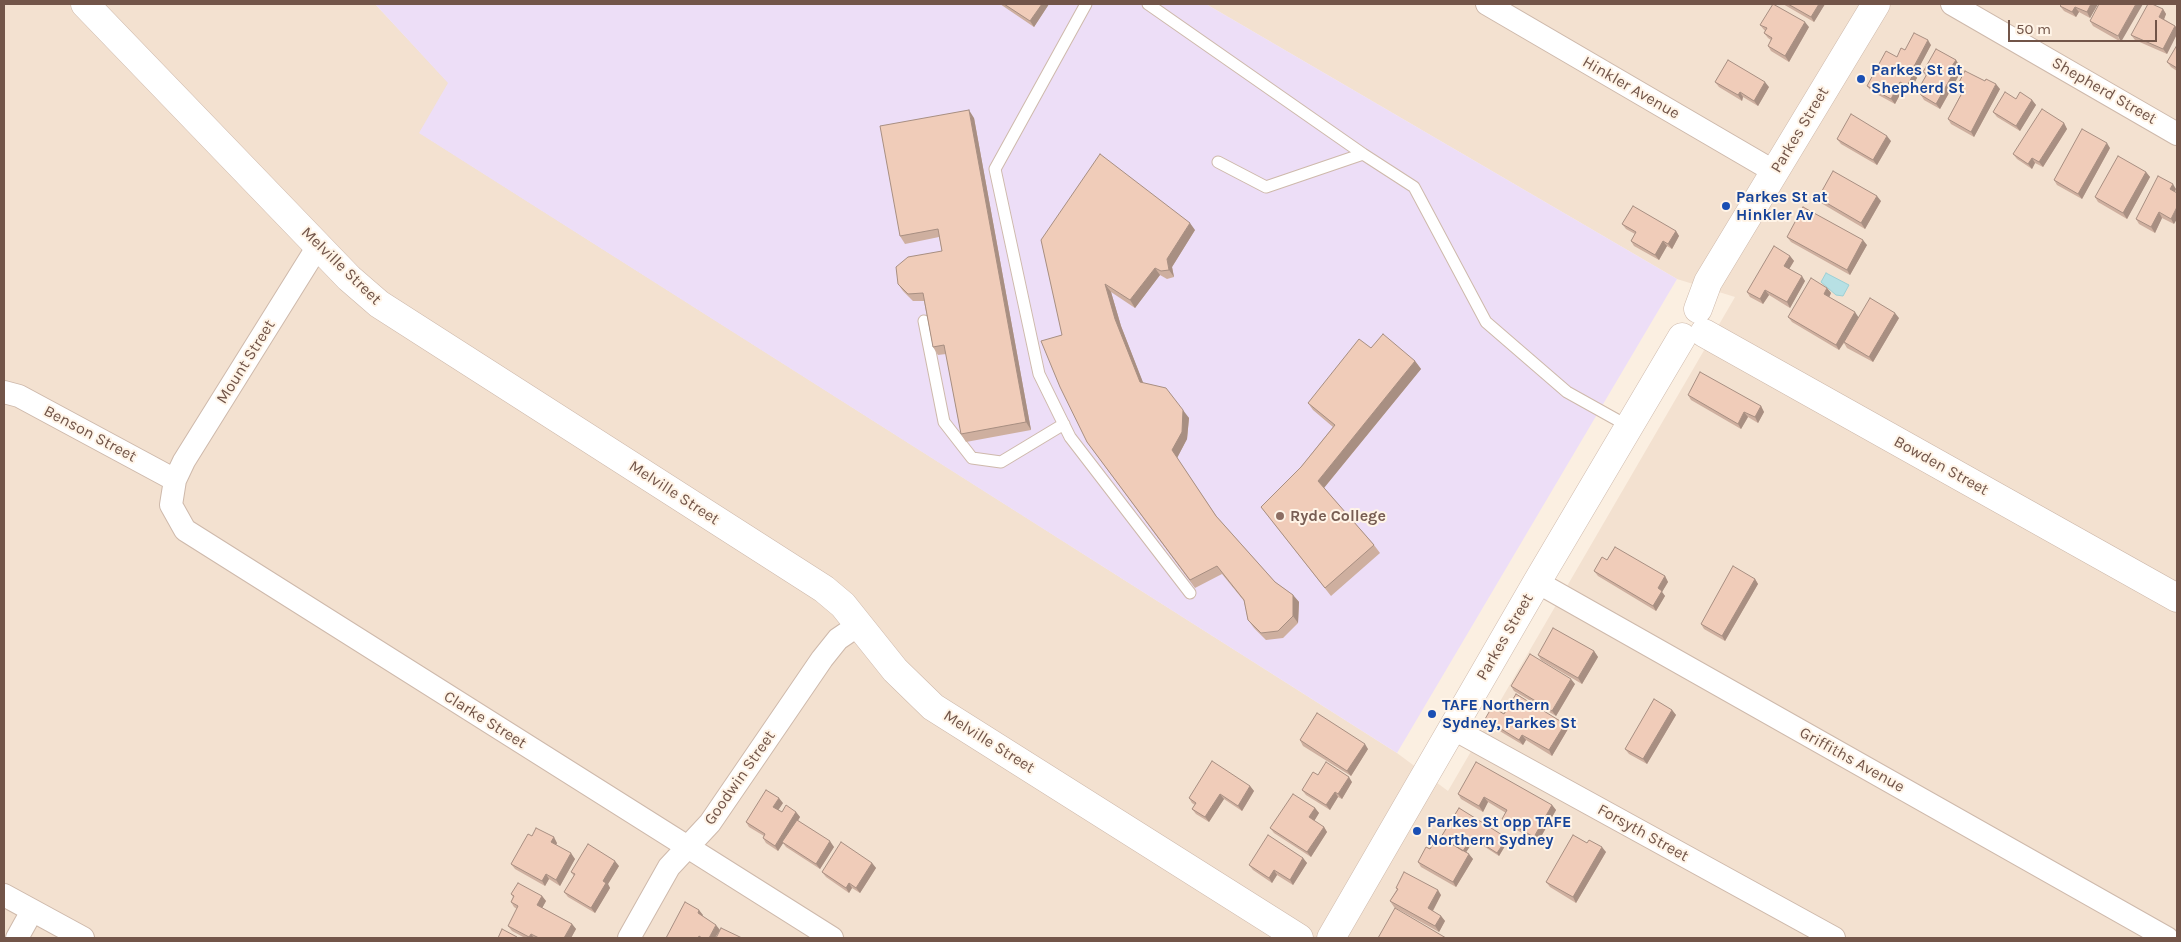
<!DOCTYPE html>
<html>
<head>
<meta charset="utf-8">
<style>
  body { margin:0 }
  #map { position:relative; width:2181px; height:942px; overflow:hidden; background:#fbefe1; font-family:Karla,sans-serif }
  canvas { display:block }
  .frame { position:absolute; inset:0; border:5px solid #725549; pointer-events:none }
  .scale { position:absolute; left:2008px; top:20px; width:149px; height:22px; box-sizing:border-box; border:2px solid #725549; border-top:0; padding-left:6px; font-size:15px; line-height:18px; white-space:nowrap; color:#725549; -webkit-text-stroke:4px #fff4e7; paint-order:stroke }
</style>
</head>
<body>
<div id="map">
<canvas width="2181" height="942"></canvas>
<div class="frame"></div>
<div class="scale">50 m</div>
</div>
<script>
const context = document.querySelector('canvas').getContext('2d');
context.lineJoin = 'round';
function fill(path, color) { context.fillStyle = color; context.fill(path, 'evenodd'); }
const poly = rows => new Path2D(rows.map(r => 'M' + r).join(''));
function trace(path, color, width, dash) { context.strokeStyle = color; context.lineWidth = width; context.lineCap = dash ? 'butt' : 'round'; context.setLineDash(dash || []); context.stroke(path); }
function drawText(font, color, halo, rows, align = 'center') {
  context.font = font + ' Karla,sans-serif'; context.lineWidth = 4; context.setLineDash([]); context.textBaseline = 'middle'; context.strokeStyle = halo; context.fillStyle = color; for (const [text, x, y, turn = 0] of rows) {
    context.save(); context.translate(x, y); context.rotate((+turn || 0) * Math.PI / 180); context.textAlign = isNaN(turn) ? turn : align; if (halo) context.strokeText(text, 0, 0); context.fillText(text, 0, 0); context.restore();
  }
}
fill(poly([
  [4,4,375,4,449,83,420,133,1397,753,1448,791,1735,297,1677,279,1206,4,2177,4,2177,938,4,938]
]), '#f3e1d0');
fill(poly([
  [375,4,1206,4,1677,279,1397,753,419,133,448,83]
]), '#eddef7');
const water = poly([
  [1826,273,1849,285,1843,296,1836,295,1821,282,1826,273]
]);
fill(water, '#b7e0e4');
trace(water, '#9dd0d5', 1);
const service = poly([
  [1086,4,995,169,1039,374,1070,437,1190,593],
  [1148,4,1363,154,1414,187,1486,322,1567,392,1628,426],
  [1218,162,1266,187,1363,154],
  [924,321,944,422,972,458,1001,462,1064,424]
]);
const minor = poly([
  [1487,4,1775,172],
  [1952,4,2177,134],
  [318,246,184,461,175,480,171,505,185,530,832,938],
  [4,392,19,396,175,480],
  [1537,582,2167,938],
  [1452,728,1834,938],
  [4,895,83,938],
  [17,938,32,911],
  [629,938,669,867,710,823,822,659,838,639,860,624]
]);
const tertiary = poly([
  [85,4,349,278,379,304,824,589,843,605,895,670,933,707,1299,938],
  [1698,309,1708,282,1876,4],
  [1704,333,2177,598],
  [1331,938,1537,582,1682,337]
]);
trace(service, '#ceb9ab', 13);
trace(minor, '#ceb9ab', 24);
trace(tertiary, '#ceb9ab', 29);
trace(service, '#fff', 11);
trace(minor, '#fff', 22);
trace(tertiary, '#fff', 28);
fill(poly([
  [1000,4,1049,4,1034,27],
  [1783,4,1825,4,1814,22],
  [2062,4,2098,4,2090,18,2079,12,2076,17,2064,11,2060,6],
  [2099,4,2121,42,2093,26,2090,21],
  [2163,9,2166,14,2164,19,2175,26,2177,28,2177,34,2167,54,2135,40,2131,35],
  [1760,25,1809,27,1789,62,1771,51,1768,46,1771,40,1768,38,1764,33,1765,31],
  [1931,45,1915,75,1917,78,1910,91,1904,87,1895,104,1871,91,1867,86,1897,57,1905,50],
  [2177,45,2177,71,2171,67,2167,62],
  [1956,60,1959,65,1955,73,1958,77,1940,109,1924,100,1921,95,1926,76,1923,72],
  [1715,82,1769,87,1758,106,1743,97,1742,101,1719,87],
  [1958,84,2000,89,1974,137,1951,124,1948,119,1961,94,1959,91,1961,89],
  [2016,99,2032,100,2036,105,2020,131,1997,117,1993,112],
  [974,118,1031,430,966,442,961,434,946,354,938,355,933,347,924,301,913,301,903,291,898,284,942,251,939,237,905,244,900,236],
  [2064,123,2067,129,2043,167,2035,163,2032,169,2017,159,2013,154],
  [1837,139,1891,141,1877,165,1841,144],
  [2110,148,2082,199,2057,185,2054,180],
  [2146,172,2150,177,2127,219,2098,202,2095,197],
  [2176,189,2175,192,2174,224,2162,218,2155,233,2139,224,2136,219],
  [1818,198,1881,201,1865,229,1821,203],
  [1622,224,1676,231,1679,236,1672,249,1667,246,1659,260,1634,246,1631,241,1635,234,1626,229],
  [1195,230,1172,267,1174,277,1167,279,1160,275,1135,308,1111,292,1121,326,1143,383,1189,418,1187,439,1177,458,1217,517,1275,582,1293,595,1299,602,1298,623,1283,638,1266,640,1254,628,1248,620,1244,601,1222,574,1195,588,1087,442,1041,240],
  [1787,237,1867,245,1850,275,1791,242],
  [1790,256,1794,261,1789,269,1805,281,1790,308,1769,295,1763,304,1750,297,1747,292],
  [1827,288,1831,293,1829,297,1858,317,1899,318,1873,362,1847,348,1844,343,1839,350,1792,322,1788,317],
  [1371,348,1415,361,1421,369,1324,488,1374,545,1380,553,1331,596,1261,507,1301,467,1333,427,1313,410,1308,403],
  [1688,395,1761,406,1764,412,1758,423,1748,417,1741,429,1691,400],
  [1607,560,1665,576,1668,582,1662,592,1665,596,1656,611,1598,576,1594,571],
  [1755,579,1758,584,1725,641,1704,629,1701,624],
  [1594,651,1598,657,1582,684,1541,660,1538,655],
  [1575,684,1556,716,1514,691,1511,686],
  [1672,710,1676,715,1647,764,1629,754,1625,749],
  [1504,714,1568,729,1552,756,1526,740,1523,745,1488,724,1485,719],
  [1300,740,1368,749,1351,776,1303,746],
  [1318,775,1352,782,1342,799,1338,797,1330,810,1306,795,1302,790],
  [1250,786,1254,791,1242,811,1224,799,1209,822,1196,814,1192,809,1195,805,1192,803,1189,798],
  [1458,794,1552,805,1556,810,1538,842,1506,824,1502,819,1506,813,1488,802,1483,812,1461,799],
  [783,803,778,810,782,812,796,812,800,817,798,821,834,847,820,869,786,847,783,843,778,851,766,843,763,838,764,836,749,827,746,822],
  [1315,808,1319,813,1314,821,1324,827,1327,832,1311,857,1274,833,1270,828],
  [1459,808,1508,841,1499,856,1474,840,1466,852,1473,859,1456,887,1421,867,1418,862,1441,837],
  [532,836,557,843,556,845,575,859,560,886,549,879,545,886,515,869,511,864],
  [1587,843,1606,852,1576,903,1550,887,1546,882],
  [1303,858,1307,863,1293,885,1277,875,1272,883,1253,870,1249,865],
  [872,863,876,868,860,893,852,888,849,893,826,877,822,872],
  [619,866,608,884,610,888,595,913,568,897,564,892,574,876,571,872],
  [1396,888,1441,895,1433,911,1441,916,1445,921,1439,932,1394,907,1390,901,1397,889],
  [511,894,542,896,546,901,542,908,572,924,576,929,571,938,525,938,512,931,508,926,517,909,514,907,511,902,513,897]
]), '#ceaf9f');
fill(poly([
  [1042,4,1049,4,1034,27,1030,21],
  [1819,4,1825,4,1814,22,1811,17],
  [2091,4,2098,4,2090,18,2087,12],
  [2136,4,2143,4,2121,42,2118,36],
  [2075,7,2079,12,2076,17,2072,12],
  [2163,9,2166,14,2163,22,2159,17],
  [1805,22,1809,27,1789,62,1785,56],
  [2175,26,2177,28,2177,34,2167,54,2163,49],
  [1928,40,1931,45,1915,75,1917,78,1910,91,1907,86,1911,72],
  [1956,60,1959,65,1955,73,1958,77,1940,109,1936,104,1950,69],
  [1765,82,1769,87,1758,106,1754,101],
  [1900,82,1904,87,1895,104,1891,99],
  [1996,84,2000,89,1974,137,1971,132],
  [1740,92,1743,97,1742,101,1738,95],
  [2032,100,2036,105,2020,131,2016,126],
  [969,110,974,118,1031,430,1026,422],
  [2064,123,2067,129,2043,167,2039,162],
  [1887,136,1891,141,1877,165,1873,160],
  [2107,143,2110,148,2082,199,2078,194],
  [2032,158,2035,163,2032,169,2028,164],
  [2146,172,2150,177,2127,219,2123,213],
  [2173,184,2176,189,2173,195,2170,189],
  [1877,196,1881,201,1865,229,1861,223],
  [2177,207,2177,219,2174,224,2171,219],
  [2159,212,2162,218,2155,233,2151,227],
  [1190,223,1195,230,1172,267,1174,277,1169,270,1167,259],
  [1676,231,1679,236,1672,249,1668,244],
  [1863,240,1867,245,1850,275,1847,270],
  [1663,241,1667,246,1659,260,1655,255],
  [1790,256,1794,261,1788,271,1784,266],
  [1155,268,1160,275,1135,308,1130,300],
  [1802,276,1805,281,1790,308,1787,302],
  [1105,284,1111,292,1121,326,1146,390,1140,382,1115,319],
  [1827,288,1831,293,1828,300,1824,294],
  [1765,290,1769,295,1763,304,1760,299],
  [1855,312,1859,318,1839,350,1836,345],
  [1895,313,1899,318,1873,362,1869,357],
  [1415,361,1421,369,1323,489,1318,481],
  [1761,406,1764,412,1758,423,1755,417],
  [1183,410,1189,418,1187,439,1177,458,1172,450],
  [1744,412,1748,417,1741,429,1738,424],
  [1665,576,1668,582,1662,592,1665,596,1656,611,1653,606,1658,588],
  [1755,579,1758,584,1725,641,1722,636],
  [1293,595,1299,602,1298,623,1293,616],
  [1594,651,1598,657,1582,684,1578,678],
  [1571,679,1575,684,1556,716,1552,711],
  [1672,710,1676,715,1647,764,1643,759],
  [1565,724,1568,729,1552,756,1549,750],
  [1522,735,1526,740,1523,745,1519,740],
  [1365,744,1368,749,1351,776,1347,771],
  [1349,777,1352,782,1342,799,1338,794],
  [1250,786,1254,791,1242,811,1238,806],
  [1335,792,1338,797,1330,810,1326,805],
  [1220,794,1224,799,1209,822,1205,817],
  [1484,797,1488,802,1483,812,1479,806],
  [779,798,783,803,777,812,773,807],
  [1552,805,1556,810,1538,842,1534,837],
  [1315,808,1319,813,1313,823,1309,817],
  [796,812,800,817,778,851,775,846],
  [1324,827,1327,832,1311,857,1307,852],
  [554,837,557,843,555,847,551,842],
  [1472,837,1474,840,1465,854,1463,851],
  [1507,838,1508,841,1499,856,1497,853],
  [830,841,834,847,820,869,816,864],
  [1602,847,1606,852,1576,903,1573,897],
  [571,853,575,859,560,886,556,880],
  [1469,854,1473,859,1456,887,1453,882],
  [1303,858,1307,863,1293,885,1290,880],
  [615,861,619,866,608,884,610,888,595,913,591,908,603,881],
  [872,863,876,868,860,893,856,888],
  [1274,870,1277,875,1272,883,1269,878],
  [546,874,549,879,545,886,542,881],
  [849,883,852,888,849,893,846,888],
  [1438,890,1441,895,1431,914,1428,908],
  [542,896,546,901,541,910,537,905],
  [699,910,703,915,702,918,698,913],
  [1441,916,1445,921,1439,932,1435,926],
  [572,924,576,929,571,938,564,938],
  [716,925,720,930,715,938,709,938],
  [531,934,534,938,530,938,529,937]
]), '#a88f82');
const building = poly([
  [1004,4,1042,4,1030,21,1004,4],
  [1773,4,1805,22,1785,56,1768,46,1772,38,1764,33,1767,28,1760,25,1773,4],
  [1788,4,1819,4,1811,17,1788,4],
  [2062,4,2091,4,2087,12,2075,7,2072,12,2060,6,2062,4],
  [2099,4,2136,4,2118,36,2090,21,2099,4],
  [2148,4,2152,4,2163,9,2159,17,2175,26,2163,49,2131,35,2148,4],
  [1914,33,1928,40,1911,72,1914,73,1907,86,1900,82,1891,99,1867,86,1886,51,1897,57,1901,48,1905,50,1914,33],
  [2177,45,2177,68,2167,62,2177,45],
  [1936,49,1956,60,1950,69,1954,72,1936,104,1921,95,1919,88,1927,74,1923,72,1936,49],
  [1728,60,1765,82,1754,101,1740,92,1738,95,1715,82,1728,60],
  [1965,71,1985,81,1986,79,1996,84,1971,132,1948,119,1962,93,1959,91,1961,88,1958,84,1965,71],
  [2005,92,2016,99,2020,92,2032,100,2016,126,1993,112,2005,92],
  [2042,109,2064,123,2039,162,2032,158,2028,164,2013,154,2042,109],
  [969,110,1026,422,961,434,944,345,933,347,923,293,908,294,898,284,896,267,908,257,942,251,938,229,900,236,880,126,969,110],
  [1851,114,1887,136,1873,160,1837,139,1851,114],
  [2082,129,2107,143,2078,194,2054,180,2082,129],
  [1100,154,1190,223,1167,259,1169,270,1161,271,1155,268,1130,300,1105,284,1115,319,1140,382,1166,388,1183,410,1182,432,1172,450,1216,516,1275,582,1293,595,1293,616,1278,631,1261,633,1248,620,1244,600,1217,566,1190,580,1087,442,1060,387,1041,341,1062,335,1041,240,1100,154],
  [2118,156,2146,172,2123,213,2095,197,2118,156],
  [1833,171,1877,196,1861,223,1818,198,1833,171],
  [2158,176,2173,184,2170,189,2177,193,2177,207,2171,219,2159,212,2151,227,2136,219,2158,176],
  [1633,206,1676,231,1668,244,1663,241,1655,255,1631,241,1636,232,1622,224,1633,206],
  [1803,207,1863,240,1847,270,1787,237,1803,207],
  [1774,246,1790,256,1784,266,1802,276,1787,302,1765,290,1760,299,1747,292,1774,246],
  [1811,278,1827,288,1824,294,1855,312,1836,345,1788,317,1811,278],
  [1870,298,1895,313,1869,357,1844,342,1870,298],
  [1383,334,1415,361,1318,481,1374,545,1325,588,1261,507,1301,467,1335,425,1308,403,1359,339,1371,348,1383,334],
  [1700,372,1761,406,1755,417,1744,412,1738,424,1688,395,1700,372],
  [1615,547,1665,576,1658,588,1662,591,1653,606,1594,571,1602,557,1607,560,1615,547],
  [1733,566,1755,579,1722,636,1701,624,1733,566],
  [1553,628,1594,651,1578,678,1538,655,1553,628],
  [1530,654,1571,679,1552,711,1511,686,1530,654],
  [1516,694,1565,724,1549,750,1522,735,1519,740,1485,719,1492,707,1504,714,1516,694],
  [1654,699,1672,710,1643,759,1625,749,1654,699],
  [1317,713,1365,744,1347,771,1300,740,1317,713],
  [1212,761,1250,786,1238,806,1220,794,1205,817,1192,809,1196,803,1189,798,1212,761],
  [1326,762,1349,777,1338,794,1335,792,1326,805,1302,790,1313,772,1318,775,1326,762],
  [1476,762,1552,805,1534,837,1502,819,1507,810,1484,797,1479,806,1458,794,1476,762],
  [766,790,779,798,773,807,782,812,786,805,796,812,775,846,763,838,765,834,746,822,766,790],
  [1293,794,1315,808,1309,817,1324,827,1307,852,1270,828,1293,794],
  [1459,808,1507,838,1497,853,1472,837,1463,851,1441,837,1459,808],
  [797,820,830,841,816,864,782,842,797,820],
  [536,828,554,837,551,842,571,853,556,880,546,874,542,881,511,864,528,834,532,836,536,828],
  [1268,835,1303,858,1290,880,1274,870,1269,878,1249,865,1268,835],
  [1573,835,1587,843,1589,840,1602,847,1573,897,1546,882,1573,835],
  [1438,836,1469,854,1453,882,1418,862,1426,847,1430,849,1438,836],
  [841,842,872,863,856,888,849,883,846,888,822,872,841,842],
  [588,844,615,861,603,881,606,883,591,908,564,892,575,874,571,872,588,844],
  [1404,872,1438,890,1428,908,1441,916,1435,926,1390,901,1398,889,1396,888,1404,872],
  [518,883,542,896,537,905,572,924,564,938,539,938,531,934,529,937,508,926,518,906,511,902,514,896,511,894,518,883],
  [685,902,699,910,698,913,716,925,709,938,702,938,699,936,698,938,666,938,685,902],
  [1395,908,1446,938,1378,938,1395,908],
  [721,928,742,938,716,938,721,928],
  [502,929,517,937,517,938,498,938,502,929]
]);
fill(building, '#f0ccb9');
trace(building, '#a88f82', 1);
for (const [x, y, r, color] of [
  [1861,79,5,"#1a4fb4"],
  [1726,206,5,"#1a4fb4"],
  [1280,516,5,"#8d6e63"],
  [1432,714,5,"#1a4fb4"],
  [1417,831,5,"#1a4fb4"]
]) { const dot = new Path2D(); dot.arc(x, y, r, 0, 2 * Math.PI); context.fillStyle = color; context.fill(dot); trace(dot, '#fff4e7', 2); }
drawText('bold 16px', '#164399', '#fff4e7', [
  ["Parkes St at",1871,70],
  ["Shepherd St",1871,88],
  ["Parkes St at",1736,197],
  ["Hinkler Av",1736,215],
  ["TAFE Northern",1442,705],
  ["Sydney, Parkes St",1442,723],
  ["Parkes St opp TAFE",1427,822],
  ["Northern Sydney",1427,840]
], 'left');
drawText('16px', '#725549', '#fff4e7', [
  ["Hinkler Avenue",1631,88,30],
  ["Shepherd Street",2104,91,30],
  ["Parkes Street",1800,130,-59],
  ["Melville Street",341,266,44],
  ["Mount Street",246,362,-58],
  ["Benson Street",90,434,28],
  ["Bowden Street",1941,466,29],
  ["Melville Street",674,493,33],
  ["Parkes Street",1505,637,-60],
  ["Clarke Street",485,720,32],
  ["Melville Street",989,742,32],
  ["Griffiths Avenue",1852,760,29],
  ["Goodwin Street",740,778,-55],
  ["Forsyth Street",1643,833,29]
]);
drawText('bold 16px', '#785e54', '#fff4e7', [
  ["Ryde College",1290,516]
], 'left');
</script>
</body>
</html>
